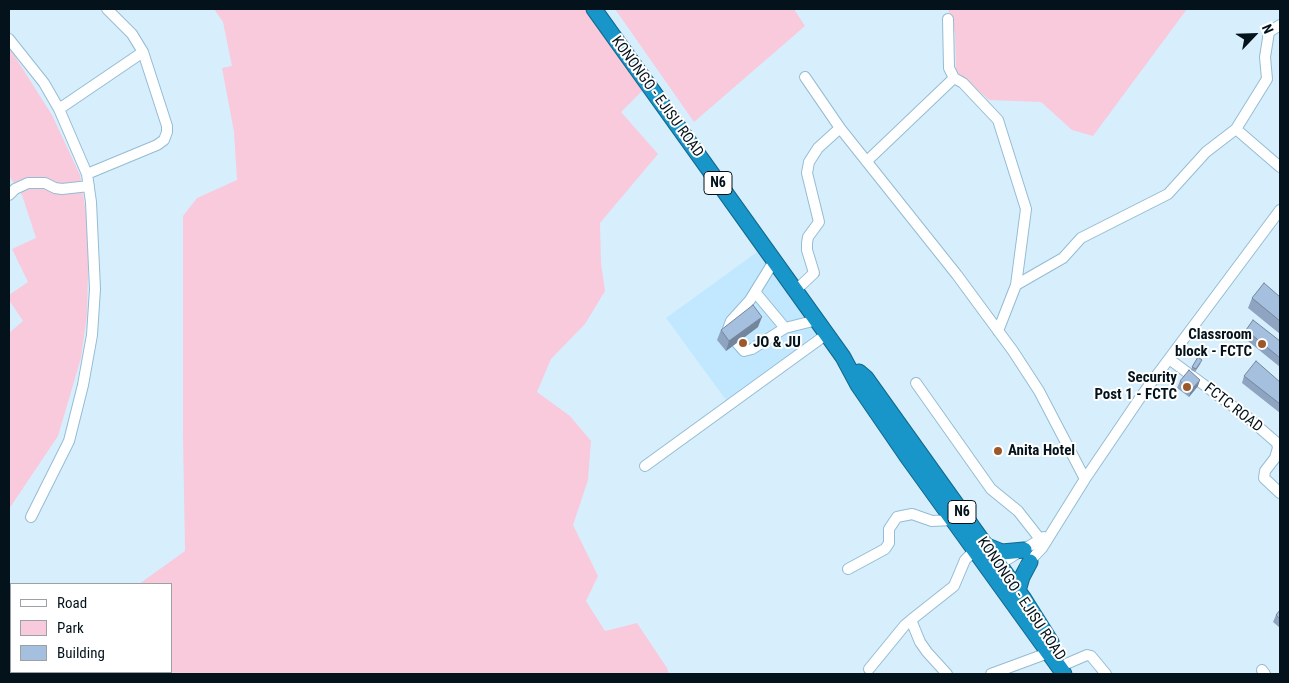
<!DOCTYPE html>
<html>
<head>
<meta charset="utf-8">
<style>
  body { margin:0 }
  #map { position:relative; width:1289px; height:683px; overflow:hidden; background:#d7effd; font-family:"Roboto Condensed",sans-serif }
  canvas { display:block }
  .frame { position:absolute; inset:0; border:10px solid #04131b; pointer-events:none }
  .legend { position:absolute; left:10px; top:583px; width:162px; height:90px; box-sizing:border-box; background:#fff; border:1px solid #9ba1a4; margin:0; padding:6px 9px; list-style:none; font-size:15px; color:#04131b }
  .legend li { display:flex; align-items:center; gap:10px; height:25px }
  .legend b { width:25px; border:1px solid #9ba1a4 }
  .north { position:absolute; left:1229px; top:10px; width:50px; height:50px; -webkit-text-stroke:4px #fff; paint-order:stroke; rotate:66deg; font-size:14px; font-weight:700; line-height:20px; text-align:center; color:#04131b }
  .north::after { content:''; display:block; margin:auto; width:18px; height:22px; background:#04131b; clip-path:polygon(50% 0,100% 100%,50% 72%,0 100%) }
</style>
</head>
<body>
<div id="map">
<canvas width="1289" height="683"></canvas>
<div class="frame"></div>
<ul class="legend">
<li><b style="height:6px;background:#fff"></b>Road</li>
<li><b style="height:14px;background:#f9c9dc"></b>Park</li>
<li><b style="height:14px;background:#a5bfdf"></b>Building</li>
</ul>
<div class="north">N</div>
</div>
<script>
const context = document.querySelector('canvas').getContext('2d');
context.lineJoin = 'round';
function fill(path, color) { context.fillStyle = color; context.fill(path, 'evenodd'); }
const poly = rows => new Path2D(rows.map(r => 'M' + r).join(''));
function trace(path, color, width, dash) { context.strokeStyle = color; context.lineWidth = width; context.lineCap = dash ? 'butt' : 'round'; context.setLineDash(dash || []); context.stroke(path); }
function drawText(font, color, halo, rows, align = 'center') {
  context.font = font + ' "Roboto Condensed",sans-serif'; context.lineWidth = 4; context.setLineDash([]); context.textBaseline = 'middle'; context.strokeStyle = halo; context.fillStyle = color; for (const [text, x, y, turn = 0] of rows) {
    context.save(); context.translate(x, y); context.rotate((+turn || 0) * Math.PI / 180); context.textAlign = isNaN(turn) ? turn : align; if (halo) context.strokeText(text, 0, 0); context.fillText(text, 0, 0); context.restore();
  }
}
fill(poly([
  [757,252,817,334,726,400,666,318]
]), '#c1e8ff');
fill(poly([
  [214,9,585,9,644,89,621,112,658,154,600,223,601,263,605,291,585,324,551,359,537,392,570,416,591,441,588,480,573,525,598,576,586,601,605,631,637,623,667,668,669,674,9,674,9,608,11,608,11,672,171,672,171,584,139,584,185,551,183,436,183,216,197,198,237,180,234,132,222,68,232,66,223,22],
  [615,9,794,9,805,26,694,122],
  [948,9,1187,9,1093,136,1072,130,1041,102,989,100,956,71,955,33],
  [9,49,14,55,52,115,80,175,89,232,87,315,81,358,58,436,9,509,9,333,23,321,9,300,9,295,28,282,12,249,36,238,22,195,9,176]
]), '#f9c9dc');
const minor = poly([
  [948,19,949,68,954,78,963,83,998,120,1026,209,1016,285],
  [9,39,44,83,59,109,87,174],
  [805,77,840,128,957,275,1013,351,1039,391,1085,479],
  [59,109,143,52],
  [1236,129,1280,167],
  [867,161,954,78],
  [9,195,15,189,28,183,45,183,55,188,62,189,89,186],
  [796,290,814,273,807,250,807,243,808,237,819,222,807,173,809,162,818,148,840,128],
  [755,292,785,328],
  [998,331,1016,285,1063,258,1081,238,1168,194,1206,152,1236,129,1267,79,1265,57,1269,32,1280,25],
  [728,332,728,329,731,321,750,300,774,261],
  [737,343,744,351,752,349,785,328,817,320],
  [1169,359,1246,416,1277,443,1278,448,1275,458,1265,471,1264,478,1280,493],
  [916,383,991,489,1018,511,1040,539],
  [645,466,827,334],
  [31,517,69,441,83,385,92,335,95,289,91,202,87,174,157,145,164,140,167,132,167,126,143,52,132,34,107,9],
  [1025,566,1042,548,1085,479,1142,395,1280,210],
  [995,567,1044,537],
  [848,569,885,549,889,543,889,529,897,517,912,514,932,521,952,520],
  [1066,664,1087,655,1091,656,1106,674],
  [869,669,905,625,911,620],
  [1262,670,1265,674],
  [947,674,927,652,920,642,911,620,954,586,965,560,974,551],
  [991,674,1048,653]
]);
const highway = poly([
  [594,9,843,357,858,385,906,455,1064,674],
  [859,372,866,378,1024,599,1051,642],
  [985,545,1002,552,1024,550],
  [1018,591,1022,577,1030,562]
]);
trace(minor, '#94bcd3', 12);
trace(highway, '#11688c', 17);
trace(minor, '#fff', 10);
trace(highway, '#1895c9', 15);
fill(poly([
  [1280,297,1280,334,1248,308,1252,298],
  [758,327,726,351,717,340,721,330],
  [1246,330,1280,341,1280,367,1243,337],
  [1201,363,1195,372,1191,370,1192,367],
  [1244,376,1280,382,1280,413,1242,383],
  [1180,381,1198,386,1189,397,1177,388],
  [1280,610,1280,628,1273,622,1276,615]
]), '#8ea4c0');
fill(poly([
  [762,317,758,327,726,351,729,341],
  [1200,380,1198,386,1189,397,1191,390]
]), '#74869c');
const building = poly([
  [1264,283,1280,297,1280,321,1252,298,1264,283],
  [753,305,762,317,729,341,721,330,753,305],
  [1253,320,1280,341,1280,358,1246,330,1253,320],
  [1198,357,1202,360,1196,369,1192,367,1198,357],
  [1256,361,1280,382,1280,404,1244,376,1256,361],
  [1189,370,1200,380,1191,390,1180,381,1189,370],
  [1280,610,1280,619,1276,615,1280,610]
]);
fill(building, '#a5bfdf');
trace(building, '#74869c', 1);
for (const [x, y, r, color] of [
  [743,343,5,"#9c5828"],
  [1262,344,5,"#9c5828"],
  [1187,387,5,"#9c5828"],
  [998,451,5,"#9c5828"]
]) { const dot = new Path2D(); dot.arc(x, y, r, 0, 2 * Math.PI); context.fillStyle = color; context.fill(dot); trace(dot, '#fff', 2); }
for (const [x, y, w] of [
  [718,183,28],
  [962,512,28]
]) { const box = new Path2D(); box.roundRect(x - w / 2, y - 11.5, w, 23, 4); context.fillStyle = '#fff'; context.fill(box); trace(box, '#04131b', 1); }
drawText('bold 14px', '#04131b', null, [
  ["N6",718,183],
  ["N6",962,512]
]);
drawText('15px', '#04131b', '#fff', [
  ["KONONGO - EJISU ROAD",657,97,54],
  ["FCTC ROAD",1233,408,38],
  ["KONONGO - EJISU ROAD",1021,599,56]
]);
drawText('bold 15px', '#04131b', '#fff', [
  ["Classroom",1252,335],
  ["block - FCTC",1252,352],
  ["JO & JU",753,343,"left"],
  ["Security",1177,378],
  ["Post 1 - FCTC",1177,395],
  ["Anita Hotel",1008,451,"left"]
], 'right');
</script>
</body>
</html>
